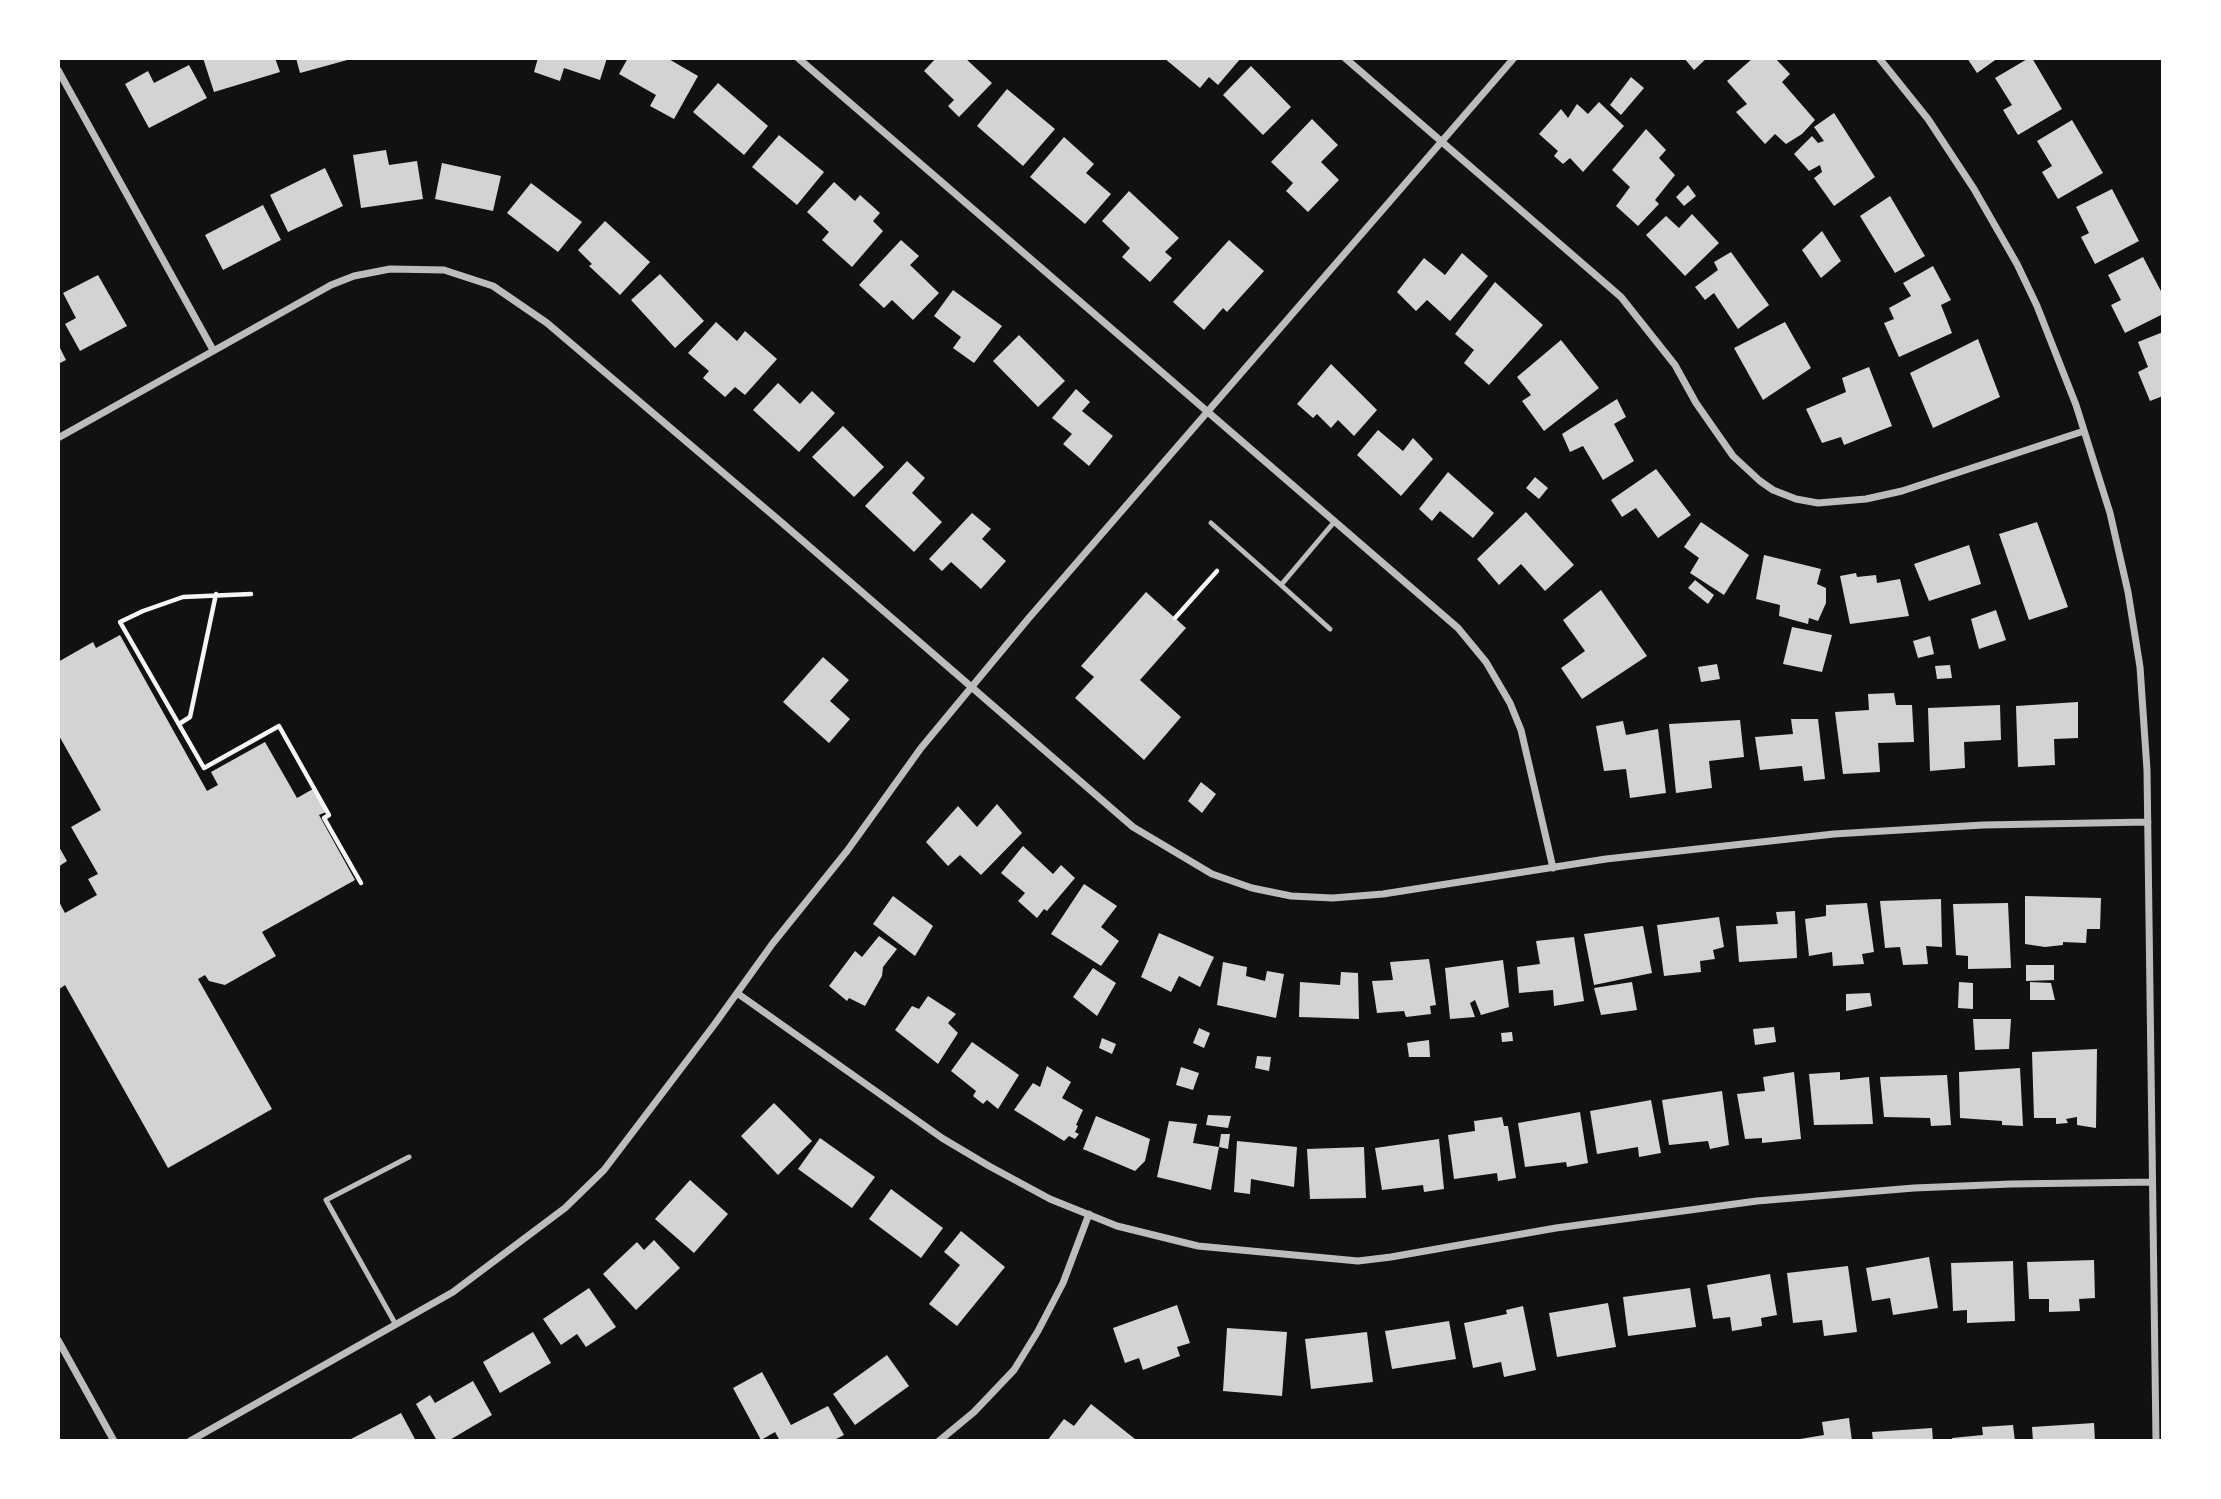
<!DOCTYPE html>
<html>
<head>
<meta charset="utf-8">
<style>
  body { margin:0 }
  #map { position:relative; width:2221px; height:1499px; overflow:hidden; background:#111; font-family:"Public Sans",sans-serif }
  canvas { display:block }
  .frame { position:absolute; inset:0; border:60px solid #fff; pointer-events:none }
</style>
</head>
<body>
<div id="map">
<canvas width="2221" height="1499"></canvas>
<div class="frame"></div>
</div>
<script>
const context = document.querySelector('canvas').getContext('2d');
context.lineJoin = 'round';
function fill(path, color) { context.fillStyle = color; context.fill(path, 'evenodd'); }
const poly = rows => new Path2D(rows.map(r => 'M' + r).join(''));
function trace(path, color, width, dash) { context.strokeStyle = color; context.lineWidth = width; context.lineCap = dash ? 'butt' : 'round'; context.setLineDash(dash || []); context.stroke(path); }
fill(poly([
  [203,58,275,58,280,72,214,92],
  [296,58,351,58,351,59,300,73],
  [538,58,607,58,600,80,564,68,560,81,534,72],
  [628,58,667,58,698,76,674,119,650,106,656,95,619,74],
  [936,58,965,58,992,83,959,117,948,106,954,100,924,71],
  [1164,58,1241,58,1218,85,1209,77,1200,88],
  [1684,58,1707,58,1694,70],
  [1753,58,1775,58,1790,74,1782,82,1815,120,1802,134,1786,144,1775,134,1765,144,1736,112,1747,104,1727,81],
  [1967,58,1998,58,1977,73],
  [2029,58,2032,58,2062,109,2018,135,2003,110,2012,105,1995,78],
  [189,65,207,98,149,128,125,84,148,71,154,83],
  [1251,66,1291,107,1263,135,1223,95],
  [1631,77,1644,88,1621,115,1610,105],
  [718,83,768,126,744,155,693,112],
  [1007,89,1055,129,1023,166,977,126],
  [1599,102,1624,126,1583,172,1570,158,1563,164,1554,156,1558,151,1539,134,1561,109,1568,118,1577,104,1588,114],
  [1834,113,1875,177,1834,206,1814,178,1822,172,1820,165,1809,171,1794,154,1812,136,1818,143,1824,141,1814,127],
  [1312,119,1338,145,1321,162,1339,180,1308,212,1286,191,1293,183,1271,162],
  [2072,120,2103,173,2058,199,2042,172,2052,166,2037,141],
  [1646,129,1666,150,1659,158,1675,175,1655,200,1659,204,1638,226,1616,206,1630,187,1612,170],
  [779,135,824,172,797,205,752,167],
  [1064,137,1094,164,1086,173,1111,194,1085,224,1030,177],
  [386,150,389,165,417,161,423,199,361,208,353,155],
  [442,163,501,176,493,211,435,199],
  [325,168,343,206,288,232,270,195],
  [834,182,855,201,860,195,880,213,873,221,883,231,852,267,822,240,829,232,807,212],
  [531,183,582,222,558,252,507,213],
  [1688,185,1696,196,1684,206,1676,197],
  [2112,189,2139,241,2095,264,2081,237,2089,233,2076,207],
  [1129,191,1179,238,1165,252,1172,258,1150,282,1122,257,1130,248,1102,221],
  [1890,196,1925,256,1895,273,1860,216],
  [263,205,281,240,223,270,205,235],
  [1692,214,1719,243,1685,276,1646,235,1666,216,1679,228],
  [605,221,650,262,620,295,589,266,592,264,578,250],
  [1822,231,1841,261,1821,278,1802,250],
  [901,240,919,256,910,265,939,293,913,320,892,300,884,308,859,285],
  [1229,240,1264,271,1227,312,1223,308,1204,330,1173,302],
  [1731,252,1769,305,1738,329,1714,293,1705,300,1695,287,1718,270,1714,262],
  [1462,253,1488,276,1450,321,1427,300,1416,311,1397,292,1424,258,1445,275],
  [2143,257,2163,295,2163,314,2125,333,2111,305,2121,300,2108,275],
  [1933,266,1951,300,1941,305,1952,333,1899,357,1884,323,1894,319,1889,308,1911,296,1903,283],
  [660,274,704,321,675,348,631,300],
  [98,275,127,326,80,351,65,324,76,318,63,293],
  [1495,282,1543,325,1489,385,1464,363,1474,350,1455,334],
  [953,290,1002,326,974,363,953,348,961,337,934,316],
  [716,322,737,341,745,331,777,359,745,395,735,387,725,397,703,378,709,371,688,353],
  [1785,322,1811,368,1763,400,1734,348],
  [2163,332,2163,396,2150,401,2138,372,2148,367,2138,342],
  [1019,335,1065,381,1038,407,993,361],
  [1978,339,2000,397,1933,428,1910,373],
  [1561,340,1599,388,1544,431,1522,401,1531,395,1517,377],
  [58,344,66,360,58,364],
  [1331,364,1377,410,1354,436,1338,420,1331,428,1317,414,1313,418,1297,404],
  [1869,367,1892,426,1844,445,1841,437,1822,443,1806,409,1846,392,1842,378],
  [778,383,800,404,812,391,835,413,799,452,753,410],
  [1076,389,1090,402,1082,411,1113,436,1089,466,1063,444,1072,434,1052,418],
  [1617,399,1626,417,1614,424,1634,461,1603,480,1583,446,1570,452,1562,434],
  [843,426,884,467,854,497,812,457],
  [1378,430,1403,451,1413,438,1433,459,1401,496,1357,455],
  [907,461,925,478,912,493,942,522,914,552,865,506],
  [1656,469,1691,515,1658,538,1636,508,1622,517,1611,500],
  [1448,472,1494,513,1473,538,1440,511,1432,521,1419,509],
  [1535,477,1548,488,1539,499,1526,488],
  [1526,512,1574,565,1545,591,1521,564,1499,585,1477,559],
  [972,513,991,529,982,539,1006,561,981,589,951,562,942,571,929,559],
  [1701,522,1749,555,1724,595,1690,573,1699,558,1684,547],
  [2037,522,2068,607,2029,620,1999,534],
  [1969,545,1981,584,1929,601,1914,564],
  [1764,555,1821,569,1817,584,1826,588,1826,603,1818,621,1809,618,1808,624,1779,616,1780,605,1756,599],
  [1856,573,1857,577,1876,575,1877,583,1900,579,1909,616,1850,624,1840,576],
  [1695,580,1714,595,1708,604,1688,588],
  [1601,590,1647,656,1582,699,1561,668,1585,651,1563,620],
  [1146,592,1186,628,1140,680,1181,717,1144,760,1075,698,1094,677,1081,666],
  [1996,610,2006,640,1979,649,1971,619],
  [1792,627,1832,635,1822,672,1783,664],
  [120,635,207,791,218,785,211,772,265,742,297,798,313,789,326,812,319,815,355,880,262,932,276,956,225,985,209,981,205,975,198,979,272,1109,168,1168,65,985,58,990,58,900,65,913,97,895,88,879,98,874,71,827,101,810,58,734,58,662,93,642,96,648],
  [1930,636,1934,654,1918,658,1913,641],
  [823,657,849,680,830,701,850,719,829,743,783,702],
  [1717,664,1720,679,1701,682,1698,667],
  [1950,665,1952,678,1937,679,1935,666],
  [1894,693,1896,705,1912,705,1914,742,1878,743,1880,772,1843,774,1835,712,1869,710,1868,694],
  [2078,702,2078,738,2054,739,2055,765,2018,767,2016,706],
  [2000,705,2001,740,1964,742,1965,768,1930,771,1928,708],
  [1791,719,1818,719,1825,779,1804,781,1802,766,1760,770,1755,737,1793,734],
  [1740,720,1744,757,1709,761,1712,788,1676,793,1669,724],
  [1623,721,1626,735,1658,729,1666,793,1630,798,1626,769,1604,771,1596,726],
  [1201,782,1216,794,1202,813,1188,801],
  [997,804,1022,833,981,875,960,855,948,866,926,842,958,806,977,827],
  [58,845,67,861,58,867],
  [1023,846,1053,874,1061,865,1075,878,1047,911,1044,909,1037,918,1018,901,1025,893,1001,873],
  [1084,884,1117,906,1101,927,1119,941,1101,966,1051,934],
  [893,896,933,926,915,956,873,924],
  [2025,896,2101,898,2100,929,2087,929,2086,943,2063,942,2063,945,2045,947,2025,944],
  [1941,899,1942,947,1926,946,1928,964,1903,965,1900,947,1885,948,1880,901],
  [1867,903,1874,952,1862,954,1864,964,1833,966,1832,952,1809,956,1805,919,1826,916,1826,905],
  [2008,903,2011,968,1968,969,1968,956,1956,955,1953,904],
  [1795,911,1797,958,1739,962,1736,926,1778,924,1776,912],
  [1719,917,1724,947,1713,950,1715,959,1700,961,1701,972,1664,976,1657,925],
  [1643,926,1652,973,1594,985,1584,934],
  [1159,933,1214,957,1200,987,1179,976,1171,992,1141,977],
  [879,936,897,949,883,967,882,976,865,1006,849,998,847,1001,829,986,855,951,862,957],
  [1574,937,1584,1001,1554,1006,1553,990,1519,993,1517,967,1540,964,1536,941],
  [1429,959,1436,1005,1430,1006,1431,1014,1406,1017,1404,1011,1377,1013,1372,981,1393,980,1390,962],
  [1503,960,1509,1007,1481,1015,1475,1000,1470,1003,1475,1017,1450,1019,1445,968],
  [1223,962,1247,967,1246,976,1265,981,1267,971,1284,974,1276,1018,1217,1005],
  [2026,965,2054,965,2054,980,2026,981],
  [1093,968,1116,983,1097,1016,1073,997],
  [1341,972,1358,973,1359,1019,1299,1017,1300,982,1340,985],
  [1632,982,1637,1010,1601,1015,1594,988],
  [1959,982,1973,983,1973,1009,1958,1008],
  [2030,982,2051,983,2055,1000,2030,1000],
  [1870,993,1872,1006,1846,1011,1846,994],
  [928,996,956,1014,948,1023,958,1033,938,1064,895,1030,912,1006,919,1009],
  [1973,1019,2011,1019,2009,1049,1975,1050],
  [1774,1027,1776,1042,1755,1045,1753,1029],
  [1199,1028,1210,1033,1204,1048,1193,1043],
  [1512,1032,1513,1041,1502,1042,1501,1033],
  [1102,1038,1116,1044,1112,1054,1099,1048],
  [1429,1040,1430,1057,1409,1057,1407,1043],
  [972,1042,1019,1075,998,1109,987,1100,983,1104,973,1096,976,1091,951,1071],
  [2097,1049,2096,1128,2077,1125,2077,1117,2066,1119,2068,1123,2056,1124,2056,1118,2034,1118,2032,1052],
  [1257,1056,1271,1057,1269,1071,1255,1068],
  [1047,1066,1071,1082,1062,1098,1083,1110,1076,1125,1078,1126,1075,1132,1079,1134,1075,1139,1069,1136,1064,1141,1014,1110,1033,1083,1040,1087],
  [1181,1067,1199,1073,1193,1090,1176,1085],
  [2020,1068,2023,1126,2002,1125,2002,1121,1960,1118,1959,1072],
  [1794,1072,1801,1139,1762,1143,1762,1138,1745,1139,1737,1094,1765,1091,1763,1077],
  [1840,1072,1840,1080,1869,1077,1873,1124,1814,1125,1809,1074],
  [1947,1075,1951,1125,1931,1126,1930,1118,1884,1117,1880,1077],
  [1722,1091,1729,1145,1710,1149,1708,1141,1669,1145,1662,1100],
  [1651,1100,1661,1153,1639,1157,1638,1147,1597,1154,1590,1111],
  [774,1103,812,1141,778,1175,741,1136],
  [1580,1112,1588,1163,1567,1167,1566,1162,1525,1167,1518,1123],
  [1208,1115,1231,1116,1228,1128,1206,1125],
  [1096,1116,1150,1139,1145,1161,1135,1171,1083,1149],
  [1502,1117,1504,1126,1508,1126,1516,1178,1498,1181,1497,1173,1454,1179,1448,1135,1475,1131,1474,1121],
  [1169,1121,1197,1124,1193,1143,1219,1147,1211,1190,1157,1177],
  [1221,1134,1230,1134,1228,1149,1219,1147],
  [820,1138,875,1177,852,1208,798,1169],
  [1439,1139,1444,1189,1424,1192,1423,1185,1382,1190,1375,1148],
  [1237,1141,1297,1147,1294,1187,1251,1179,1250,1194,1234,1192],
  [1364,1147,1366,1198,1310,1199,1307,1149],
  [690,1180,728,1214,694,1253,655,1219],
  [891,1189,943,1228,921,1258,869,1219],
  [961,1231,1005,1267,957,1326,929,1304,960,1265,944,1252],
  [654,1240,680,1268,636,1310,603,1274,637,1242,644,1250],
  [1929,1257,1938,1308,1893,1315,1890,1298,1872,1301,1866,1268],
  [2094,1260,2095,1298,2079,1299,2080,1311,2049,1312,2049,1299,2029,1299,2027,1262],
  [2013,1261,2015,1321,1967,1323,1967,1310,1953,1311,1951,1263],
  [1848,1266,1857,1332,1824,1336,1822,1320,1793,1323,1787,1273],
  [1770,1274,1777,1315,1761,1318,1762,1326,1732,1331,1730,1317,1713,1319,1707,1285],
  [589,1288,616,1327,586,1347,577,1334,561,1345,543,1319],
  [1690,1288,1696,1327,1628,1336,1623,1297],
  [1608,1303,1616,1347,1557,1357,1549,1313],
  [1177,1305,1190,1343,1177,1347,1180,1356,1143,1370,1139,1358,1125,1363,1113,1328],
  [1523,1306,1536,1370,1504,1377,1501,1362,1473,1368,1464,1323,1507,1314,1506,1310],
  [1449,1321,1456,1359,1392,1369,1385,1331],
  [1227,1328,1287,1332,1282,1396,1223,1391],
  [533,1332,551,1363,500,1393,483,1362],
  [1367,1332,1373,1382,1311,1389,1305,1339],
  [887,1355,909,1386,855,1425,833,1394],
  [762,1372,791,1425,828,1406,844,1435,832,1441,780,1441,775,1432,761,1440,733,1388],
  [473,1381,492,1415,448,1441,437,1441,416,1404,430,1395,435,1403],
  [1091,1404,1135,1439,1133,1441,1047,1441,1064,1419,1074,1426],
  [401,1413,416,1441,352,1441,351,1439],
  [1849,1418,1852,1441,1788,1441,1824,1435,1822,1422],
  [2094,1423,2095,1441,2033,1441,2032,1427],
  [2013,1425,2015,1441,1953,1441,1952,1438,1983,1435,1982,1427],
  [1932,1428,1933,1441,1873,1441,1872,1432]
]), '#d3d3d3');
trace(poly([
  [251,594,183,597,143,611,120,622,204,768,279,726,329,815,324,818,361,883],
  [1175,618,1217,571],
  [179,724,190,717,216,594]
]), '#f5f5f5', 4.5);
trace(poly([
  [1211,523,1281,585,1335,521],
  [1281,585,1330,629],
  [396,1325,326,1200,409,1157]
]), '#bcbcbc', 5);
trace(poly([
  [798,58,1458,628,1486,662,1510,703,1521,730,1553,868],
  [1345,58,1621,297,1675,365,1696,403,1733,456,1760,481,1773,490,1796,499,1818,503,1866,499,1902,491,2084,431],
  [1879,58,1928,119,1974,189,2017,264,2037,306,2076,405,2110,513,2128,592,2140,667,2147,770,2156,1441],
  [58,70,213,350],
  [58,438,331,285,354,276,390,269,444,270,493,286,547,323,781,522,1133,827,1212,874,1252,888,1291,896,1333,898,1383,894,1606,859,1834,834,1983,825,2148,822],
  [737,993,942,1138,989,1166,1050,1199,1117,1226,1198,1246,1358,1261,1391,1257,1556,1228,1757,1201,1914,1188,2011,1184,2152,1182],
  [58,1340,114,1441],
  [190,1441,453,1292,565,1208,604,1170,714,1025,773,943,847,851,921,748,1028,619,1514,58],
  [939,1441,974,1412,1014,1370,1038,1331,1063,1283,1089,1214]
]), '#bcbcbc', 7);
</script>
</body>
</html>
